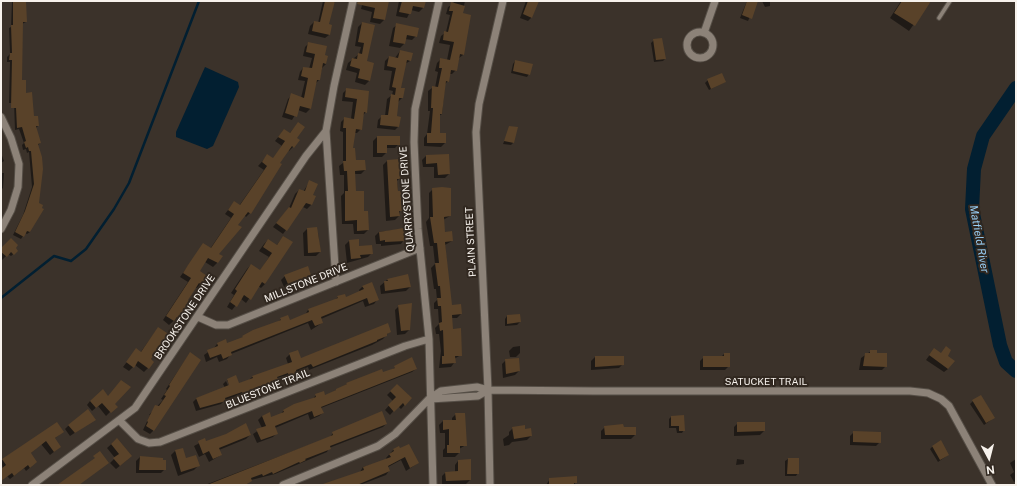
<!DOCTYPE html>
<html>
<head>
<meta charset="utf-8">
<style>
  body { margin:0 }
  #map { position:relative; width:1017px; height:486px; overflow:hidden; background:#3b322a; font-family:"Public Sans",sans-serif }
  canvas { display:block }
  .frame { position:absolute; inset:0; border:2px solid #f7f2ec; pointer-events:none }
  .north { position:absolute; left:969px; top:438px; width:40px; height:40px; -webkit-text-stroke:3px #312820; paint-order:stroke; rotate:173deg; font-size:11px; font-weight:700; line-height:16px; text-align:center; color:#f7f2ec }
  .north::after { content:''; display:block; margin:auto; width:14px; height:18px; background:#f7f2ec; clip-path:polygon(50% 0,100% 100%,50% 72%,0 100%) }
</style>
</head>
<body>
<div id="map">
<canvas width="1017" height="486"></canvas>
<div class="frame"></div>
<div class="north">N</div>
</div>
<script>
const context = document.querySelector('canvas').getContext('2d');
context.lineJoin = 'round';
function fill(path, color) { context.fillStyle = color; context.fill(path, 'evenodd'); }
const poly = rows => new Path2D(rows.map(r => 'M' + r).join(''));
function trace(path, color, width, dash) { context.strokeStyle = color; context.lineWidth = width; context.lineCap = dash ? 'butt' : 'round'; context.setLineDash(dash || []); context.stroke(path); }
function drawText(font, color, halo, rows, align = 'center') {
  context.font = font + ' "Public Sans",sans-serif'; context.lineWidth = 4; context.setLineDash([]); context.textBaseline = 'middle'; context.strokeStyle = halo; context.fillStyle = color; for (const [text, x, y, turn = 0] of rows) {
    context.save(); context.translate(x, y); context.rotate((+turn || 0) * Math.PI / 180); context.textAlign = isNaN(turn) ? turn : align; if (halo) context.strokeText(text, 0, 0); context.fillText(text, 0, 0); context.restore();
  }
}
fill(poly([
  [205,67,238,82,239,87,213,146,207,149,176,137,176,132]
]), '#021f31');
fill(poly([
  [12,1,22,1,26,22,22,24,21,81,33,117,38,126,36,128,40,143,37,146,41,157,30,232,27,234,25,233,21,239,13,235,23,215,32,187,29,152,27,153,26,149,23,150,22,145,24,143,19,129,15,130,14,103,9,103,10,62,7,62,7,57,10,54,9,28,11,27],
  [323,1,336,1,333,4,328,25,329,35,325,38,308,34,310,26,314,22,318,23],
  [363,1,381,1,384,20,380,24,370,22,372,12,361,9],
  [399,1,425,1,423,8,419,12,411,10,407,18,396,16],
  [454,1,465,1,462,14,463,55,459,58,456,70,452,74,449,74,448,81,445,84,442,114,439,116,439,134,445,143,441,147,424,146,424,138,427,134,430,111,428,111,428,91,432,88,435,88,438,72,435,71,437,63,441,59,447,60,450,45,439,43,441,36,446,32,450,15,446,14,448,7,453,4],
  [526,1,538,1,532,17,528,21,520,18],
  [747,1,757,1,748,21,740,18],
  [762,1,770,1,770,6,765,7],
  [901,1,930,1,909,31,890,18],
  [362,23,373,26,365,62,369,81,365,85,355,82,357,73,346,70,348,63,359,54,361,47,355,46,358,27],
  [397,25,416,36,412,40,405,39,404,44,400,48,389,46,393,28],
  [654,40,665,59,663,61,654,62,651,43],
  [309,43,323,56,326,64,322,68,319,80,315,84,310,109,306,113,298,110,292,120,282,117,288,99,292,95,301,98,305,81,298,80,300,72,303,68,309,69,312,58,303,56,305,47],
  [400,51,410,61,405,64,400,89,402,98,398,102,396,117,399,126,395,130,377,128,378,120,382,116,385,116,387,99,392,95,393,91,389,90,392,71,384,70,385,61,389,57,395,58],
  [515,61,529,74,527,77,511,73,513,64],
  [708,80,725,82,709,90,705,83],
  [347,89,368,92,366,112,363,115,361,129,357,133,354,133,352,149,355,162,365,170,361,174,355,174,355,192,368,230,364,234,354,234,353,224,342,224,341,196,344,193,344,175,340,175,339,166,343,163,343,132,340,131,341,122,345,118,351,119,353,102,342,101,343,93],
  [298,123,293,147,289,151,288,150,278,163,250,213,246,217,244,215,218,254,221,256,217,263,213,267,205,262,198,272,201,284,197,288,195,287,178,317,169,325,163,320,188,282,180,277,200,249,210,249,231,218,225,214,234,202,239,206,264,170,258,166,268,155,273,159,282,146,275,141,284,130,289,134],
  [510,127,513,143,511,145,503,144],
  [377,137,399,144,395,148,386,148,386,153,382,157,373,157,373,141],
  [1,153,4,161,1,163],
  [448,155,449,174,445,178,434,178,434,167,423,167,422,160,426,156],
  [387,161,399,179,397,181,400,210,399,216,395,220,386,221,383,165],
  [1,173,4,173,3,188,1,190],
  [310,181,312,195,315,197,311,205,307,209,303,207,283,234,273,227,289,208,295,194,299,190,303,192],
  [433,189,450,216,443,220,444,233,452,241,445,245,451,306,461,314,457,318,451,318,452,330,461,355,454,359,454,363,451,367,439,368,441,351,439,334,436,334,435,328,439,324,438,309,434,309,434,303,437,300,436,289,434,289,431,268,435,264,433,246,430,246,426,222,429,218,429,193],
  [307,229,318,233,320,252,316,256,304,256,303,233],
  [403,229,404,240,401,244,381,246,381,244,376,244,375,236,379,232],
  [283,237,265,284,261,288,258,286,246,303,241,299,232,310,227,307,234,295,231,293,247,269,251,265,260,271,269,257,259,251,264,244,268,240,276,246],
  [349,241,358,247,372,253,368,257,347,263,345,245],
  [14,248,17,251,11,256,8,254,1,261,1,250],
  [285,276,311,278,307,282,284,287,281,280],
  [388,279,410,287,406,291,381,294,380,286],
  [363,286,377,300,374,304,365,307,363,301,321,319,322,323,311,330,308,323,231,354,227,359,219,362,217,357,206,362,204,355,214,348,217,344,227,344,240,339,278,322,281,319,289,321,305,315,308,310,335,300,338,297,345,298,360,292,359,290],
  [399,306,409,330,405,334,397,335,395,310],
  [507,316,520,322,517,325,505,326,505,319],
  [158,328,164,341,159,345,149,359,148,368,144,372,135,365,129,371,123,367,136,350,140,353],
  [390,331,383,339,372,345,309,370,308,367,296,372,296,373,292,377,285,380,284,376,277,378,273,383,240,398,239,395,225,400,221,404,196,411,193,402,197,398,225,388,223,384,226,381,230,390,232,390,227,380,236,377,239,385,248,381,252,377,288,364,286,358,290,354,300,359],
  [520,346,520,353,516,357,510,357,509,351,513,347],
  [871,351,876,354,886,366,882,370,859,370,861,358],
  [190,353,153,431,150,434,143,430,150,415,149,415,163,400,161,399,167,390,166,389],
  [931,353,946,356,948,369,944,372,926,360],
  [724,354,729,366,725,370,700,370,700,361,704,357,721,357],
  [595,357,623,364,619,368,591,370,591,361],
  [412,359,416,369,412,372,321,408,323,413,319,416,310,420,308,414,275,428,277,433,273,437,257,443,253,434,262,428,258,420,262,416,271,418,280,415,284,410,312,400,316,395,325,396,347,384,381,370,383,374],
  [506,360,519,371,515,375,503,378,502,364],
  [397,385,411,398,401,409,398,406,390,415,385,410,393,401,387,395],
  [90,401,114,404,112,410,106,416,98,406,92,411,87,405],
  [973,401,991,420,984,425,970,404],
  [456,414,466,445,459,449,459,453,455,457,443,457,443,450,445,448,445,433,440,433,439,425,443,421,452,421,452,418],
  [671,417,684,430,682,433,677,433,676,428,669,428,669,419],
  [94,420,70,436,65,429,69,425],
  [57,423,59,435,54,439,60,447,50,455,41,444,30,454,32,466,26,471,24,468,10,479,7,476,1,480,3,469,1,461],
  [738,423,764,431,760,435,734,436,734,427],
  [386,424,383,427,329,448,327,452,275,474,251,480,246,485,205,485,330,437,333,433],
  [605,427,623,428,635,435,631,439,601,439,601,431],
  [513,428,524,430,531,436,527,440,512,442,509,445,504,446,503,439,509,435,509,432],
  [854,432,880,442,876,446,850,445,850,436],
  [250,435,246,439,219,450,221,455,209,462,205,454,199,457,194,446,205,440,206,443],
  [117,439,127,460,116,469,110,463,115,458,107,448],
  [933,446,948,455,938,462,930,449],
  [394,449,400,450,418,463,406,471,401,460,388,467,389,471,386,475,360,485,323,485,360,472,363,467,387,460,386,458],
  [175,451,185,459,198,466,194,470,178,476,171,455],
  [140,457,165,469,161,473,136,473,136,461],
  [737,459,744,460,744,464,736,465],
  [788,459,798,459,798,473,796,476,785,476,785,461],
  [1016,459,1016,481,1014,482,1010,475,1014,472,1010,463],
  [458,461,470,480,466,484,442,485,442,476,446,472,455,472,455,465],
  [550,479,576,482,574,485,546,485]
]), '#0007');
trace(poly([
  [1,298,54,256,71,261,86,249,114,209,129,183,199,1]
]), '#021f31', 2.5);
trace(poly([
  [1016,88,983,136,974,169,972,209,1000,345,1006,362,1016,371]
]), '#021f31', 14);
fill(poly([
  [13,1,26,1,27,22,23,22,22,80,26,80,26,93,32,92,34,116,38,116,39,126,36,126,41,143,38,144,42,157,43,169,39,203,43,205,42,208,44,209,30,232,27,231,24,237,15,232,25,211,34,184,31,151,29,151,28,147,26,148,24,142,26,141,22,127,17,128,16,108,11,108,12,60,9,60,10,53,12,53,11,25,13,25],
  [325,1,335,1,329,24,332,25,330,35,312,31,314,21,320,22],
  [358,1,389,1,385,20,373,18,375,8,357,4],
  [402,1,426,1,424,8,413,6,411,14,409,14,399,12],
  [528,1,539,1,532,18,523,14],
  [747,1,758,1,752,19,742,15],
  [902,1,931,1,915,26,894,13],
  [451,2,465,6,463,13,471,15,464,55,460,54,457,71,451,70,449,82,446,81,442,114,440,114,440,133,446,133,446,143,427,143,427,133,431,133,433,108,431,108,432,86,438,87,442,68,439,68,440,58,450,60,454,42,443,40,444,31,448,32,453,11,449,11],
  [362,22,375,25,367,61,374,63,370,81,358,78,360,69,350,66,352,58,357,59,358,53,362,54,364,43,358,42],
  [396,23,419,28,417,37,407,35,405,44,393,42],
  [662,38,666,59,656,60,653,39],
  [308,42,327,46,325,55,328,56,326,64,323,63,320,80,317,80,311,109,300,106,297,117,285,113,291,93,304,98,308,78,301,76,303,67,312,68,315,54,306,52],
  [400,50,413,53,411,61,407,60,401,88,405,88,403,98,399,98,397,116,401,117,399,127,380,125,381,115,388,115,391,94,395,95,396,88,392,87,396,68,387,66,389,56,398,58],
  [515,60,533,64,530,75,513,71],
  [722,73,726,82,711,89,707,79],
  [346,88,369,91,367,113,364,112,362,130,356,129,353,148,355,148,356,160,365,160,366,170,355,171,356,191,364,191,364,211,368,211,369,230,357,231,357,220,345,221,345,191,348,191,347,171,344,171,343,161,346,161,346,128,343,128,344,117,354,119,357,99,345,97],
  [298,122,305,127,297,138,300,140,294,148,292,146,280,163,282,164,251,214,248,212,238,225,242,227,219,254,223,256,218,263,208,258,200,271,207,276,202,285,199,283,188,300,191,302,179,318,177,317,174,321,166,316,191,278,183,273,188,265,203,243,211,248,234,214,228,210,234,201,240,205,267,166,262,162,267,154,273,158,285,141,278,137,284,129,290,133],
  [509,126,518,127,514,143,504,141],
  [377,136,400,136,400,145,387,145,387,153,377,153],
  [449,154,450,174,438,175,437,163,426,164,426,155],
  [400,159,400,179,397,179,398,191,401,191,402,211,399,211,400,216,390,217,387,160],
  [309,180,318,184,313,195,316,196,312,205,306,203,287,231,276,223,289,207,291,208,299,189,305,191],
  [442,187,451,188,451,216,444,217,445,232,452,231,453,241,445,242,452,305,461,304,462,314,452,315,453,329,461,328,462,356,455,356,456,363,442,364,442,356,444,356,443,330,440,331,439,323,442,322,441,306,438,306,437,298,441,298,440,286,438,286,435,263,439,263,437,243,434,243,430,217,433,217,432,188],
  [317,227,321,252,308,253,307,228],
  [404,228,406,241,385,242,385,240,380,241,379,232],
  [283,236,293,242,265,284,262,282,251,300,244,295,237,307,230,302,237,291,235,289,251,264,260,270,272,253,263,247,268,239,277,245],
  [11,238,18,245,16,248,18,251,14,255,11,252,7,257,1,252,1,248],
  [359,239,359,246,372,245,373,254,360,255,361,258,351,259,349,240],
  [308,266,312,278,288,284,284,275],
  [408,274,411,287,385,291,384,281,388,281,387,279],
  [372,282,379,300,369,304,367,298,321,317,323,323,315,326,312,320,231,352,232,355,223,359,221,354,210,358,207,350,218,346,217,343,226,339,227,343,243,337,242,336,253,330,281,320,280,318,288,315,290,320,309,312,308,309,338,298,337,296,345,294,346,297,364,289,362,286],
  [412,303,410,330,401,331,398,305],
  [520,314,521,322,507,324,507,315],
  [388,323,391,332,387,334,387,336,377,340,377,341,313,367,311,364,296,370,297,374,289,376,288,373,277,377,278,379,250,392,244,395,242,392,225,398,226,401,200,408,196,398,229,385,227,379,236,375,239,383,253,378,252,376,292,362,289,353,298,350,301,358],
  [158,327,170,335,165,342,163,341,151,359,154,362,149,369,138,361,134,368,126,362,136,348,141,352],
  [946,346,951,350,948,356,955,361,948,369,929,355,934,348,941,353],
  [870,350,877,350,877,353,887,353,887,367,863,366,865,353,870,353],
  [190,352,201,360,154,431,146,426,148,422,147,421,155,405,159,406,166,396,164,395,170,386,169,385],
  [724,353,730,353,730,367,703,367,703,356,724,356],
  [595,356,624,356,624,365,595,367],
  [412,357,417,369,321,407,324,413,314,417,312,411,275,426,278,434,261,440,256,429,266,426,262,416,270,412,271,417,284,412,283,410,294,404,316,397,315,394,324,391,325,395,336,390,336,389,347,384,346,383,382,369,383,372,395,368,394,366],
  [519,358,520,371,506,374,505,359],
  [121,380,131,387,115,404,118,407,111,413,102,403,96,408,90,401,103,389,108,396],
  [397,384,412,398,405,406,403,403,394,412,388,405,396,397,390,391],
  [981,395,995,418,986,423,972,400],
  [88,409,96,420,75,433,68,425],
  [382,411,387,424,330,446,331,449,305,459,306,460,300,463,299,462,273,474,272,472,263,476,262,474,251,478,252,481,247,484,207,485,333,435,332,432],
  [455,413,465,413,467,446,460,446,460,453,447,453,447,445,449,445,449,429,443,430,443,420,456,420],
  [684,415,685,431,679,431,679,426,671,426,671,416],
  [57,422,64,432,55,438,61,447,54,452,46,441,31,453,37,462,30,468,28,465,14,476,12,473,1,481,1,469,6,465,2,459],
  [737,422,765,422,765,431,737,432],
  [246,423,251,435,219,448,222,455,213,459,209,451,203,454,198,441,205,438,206,441,226,434],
  [623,424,624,427,636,427,636,435,605,435,604,426],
  [525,425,525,429,531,428,532,436,514,439,512,427],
  [853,431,881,432,881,443,853,442],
  [117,438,132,456,120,466,113,458,119,454,111,444],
  [941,440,949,455,940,460,932,446],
  [409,444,419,463,410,468,405,457,388,466,390,471,357,485,320,485,364,470,363,467,391,457,389,454,394,451,393,449,399,446,400,448],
  [183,448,186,458,196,455,200,466,181,472,175,450],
  [100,451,109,463,79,485,57,485,95,458,93,456],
  [140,456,163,458,163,460,166,460,166,470,139,470],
  [788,458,799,458,799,474,787,474],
  [471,459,471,480,446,481,445,472,458,471,458,460],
  [577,476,577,483,574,483,574,485,549,485,549,478]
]), '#594229');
const service = poly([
  [939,18,950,1]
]);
const minor = poly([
  '687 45a13 13 0 1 1 26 0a13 13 0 1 1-26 0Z',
  [704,33,715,1],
  [1,117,11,138,19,164,18,187,11,210,1,229],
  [336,282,326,131,334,86,353,1],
  [198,317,216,325,228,325,420,248],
  [430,399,478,396,488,390],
  [120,421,138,439,149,443,160,442,405,346,429,339],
  [32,485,135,408,306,156,326,131],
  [283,485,378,446,395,434,429,399,441,391,477,387,488,390,593,391,910,391,928,393,941,399,949,406,992,485],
  [433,485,429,339,418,229,414,142,415,109,439,1],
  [490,485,488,390,476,132,479,104,503,1]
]);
trace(service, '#554e46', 5.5);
trace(minor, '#554e46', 9);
trace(service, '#8c8278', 3.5);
trace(minor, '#8c8278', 7);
drawText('10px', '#f7f2ec', '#312820', [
  ["QUARRYSTONE DRIVE",407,199,-94],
  ["PLAIN STREET",471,242,-93],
  ["MILLSTONE DRIVE",306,283,-22],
  ["BROOKSTONE DRIVE",185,317,-56],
  ["SATUCKET TRAIL",766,382],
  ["BLUESTONE TRAIL",268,389,-22]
]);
drawText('italic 11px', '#99d0f7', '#312820', [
  ["Matfield River",979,239,80]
]);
</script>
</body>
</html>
